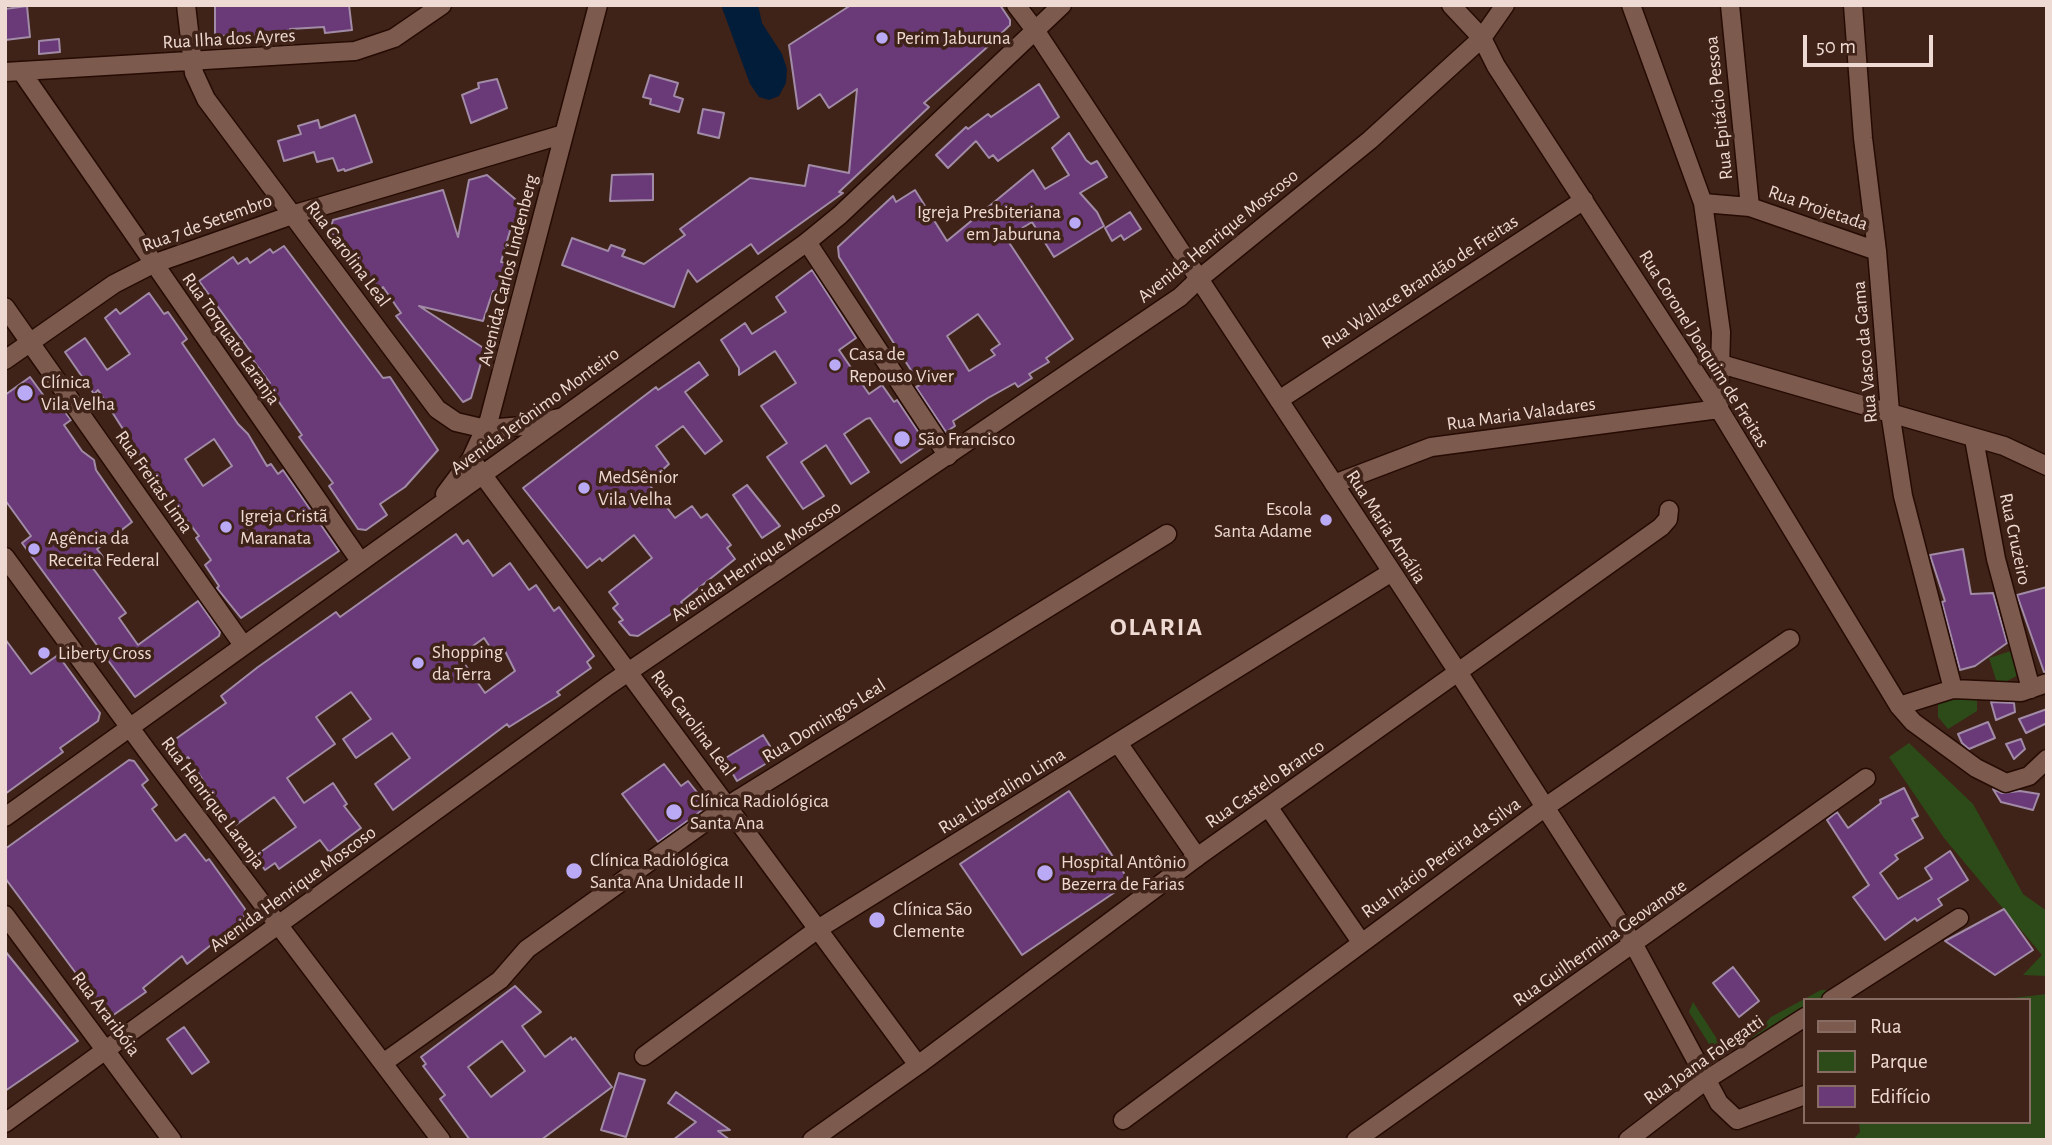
<!DOCTYPE html>
<html>
<head>
<meta charset="utf-8">
<style>
  body { margin:0 }
  #map { position:relative; width:2052px; height:1145px; overflow:hidden; background:#402318; font-family:"Alegreya Sans",sans-serif }
  canvas { display:block }
  .frame { position:absolute; inset:0; border:7px solid #eedad2; pointer-events:none }
  .legend { position:absolute; left:1803px; top:998px; width:228px; height:126px; box-sizing:border-box; background:#402318; border:2px solid #866c62; margin:0; padding:9px 12px; list-style:none; font-size:21px; color:#eedad2 }
  .legend li { display:flex; align-items:center; gap:14px; height:35px }
  .legend b { width:35px; border:2px solid #866c62 }
  .scale { position:absolute; left:1803px; top:35px; width:130px; height:32px; box-sizing:border-box; border:4px solid #eedad2; border-top:0; padding-left:9px; font-size:21px; line-height:24px; white-space:nowrap; color:#eedad2; -webkit-text-stroke:5px #402318; paint-order:stroke }
</style>
</head>
<body>
<div id="map">
<canvas width="2052" height="1145"></canvas>
<div class="frame"></div>
<ul class="legend">
<li><b style="height:9px;background:#7c5a4e"></b>Rua</li>
<li><b style="height:19px;background:#2c4b18"></b>Parque</li>
<li><b style="height:19px;background:#693a77"></b>Edifício</li>
</ul>
<div class="scale">50 m</div>
</div>
<script>
const context = document.querySelector('canvas').getContext('2d');
context.lineJoin = 'round';
function fill(path, color) { context.fillStyle = color; context.fill(path, 'evenodd'); }
const poly = rows => new Path2D(rows.map(r => 'M' + r).join(''));
function trace(path, color, width, dash) { context.strokeStyle = color; context.lineWidth = width; context.lineCap = dash ? 'butt' : 'round'; context.setLineDash(dash || []); context.stroke(path); }
function drawText(font, color, halo, rows, align = 'center') {
  context.font = font + ' "Alegreya Sans",sans-serif'; context.lineWidth = 7; context.setLineDash([]); context.textBaseline = 'middle'; context.strokeStyle = halo; context.fillStyle = color; for (const [text, x, y, turn = 0] of rows) {
    context.save(); context.translate(x, y); context.rotate((+turn || 0) * Math.PI / 180); context.textAlign = isNaN(turn) ? turn : align; if (halo) context.strokeText(text, 0, 0); context.fillText(text, 0, 0); context.restore();
  }
}
fill(poly([
  [2011,651,2022,673,1998,686,1989,658],
  [1977,697,1977,711,1948,729,1938,717,1938,702],
  [1909,743,1973,804,2023,894,2047,911,2047,976,2023,975,2042,955,1944,838,1889,757],
  [1821,990,1838,990,1822,1000,1805,1000,1805,1010,1740,1051,1771,1017],
  [2047,994,2047,1140,1853,1140,1860,1132,1859,1122,2029,1122,2029,1000,1996,1000],
  [1693,1002,1719,1042,1711,1047,1689,1012]
]), '#2c4b18');
fill(poly([
  [721,5,758,5,762,23,782,54,787,69,786,83,779,96,769,100,759,97,750,84]
]), '#011d3a');
const building = poly([
  [215,5,349,5,352,30,325,33,324,27,290,29,290,41,260,42,260,35,215,36,215,5],
  [851,5,1000,5,1010,20,1010,25,984,50,924,103,929,107,839,192,843,193,758,254,751,244,697,282,688,270,674,307,562,265,572,238,608,251,611,245,625,250,622,256,644,264,685,235,680,229,750,178,805,186,809,165,849,173,857,89,829,108,820,94,798,109,789,45,851,5],
  [27,6,30,37,5,40,5,9,27,6],
  [59,39,60,52,39,54,39,41,59,39],
  [650,75,678,83,674,96,683,99,679,112,650,104,651,99,643,97,650,75],
  [497,79,507,108,471,123,462,95,479,88,478,83,497,79],
  [1039,84,1059,117,998,161,993,155,989,158,976,141,948,168,936,155,966,127,968,129,988,114,991,117,1039,84],
  [703,109,724,113,719,138,698,133,703,109],
  [355,115,372,162,345,171,344,169,338,171,333,158,317,162,314,152,284,161,278,141,301,134,298,126,318,120,320,128,355,115],
  [1069,133,1086,160,1091,164,1097,161,1107,177,1080,193,1097,212,1104,226,1054,257,1032,222,1006,238,1073,339,1046,358,1049,362,1029,374,1032,378,1018,387,1015,383,988,398,953,421,955,426,946,432,916,387,920,385,909,367,839,257,838,247,893,196,896,202,915,190,947,241,1033,170,1045,189,1069,175,1052,148,1069,133],
  [978,314,1000,344,991,350,995,355,969,371,947,336,978,314],
  [653,174,653,200,610,201,612,175,653,174],
  [487,175,522,205,517,222,512,224,501,262,506,263,499,292,493,291,483,321,419,306,485,349,471,398,463,402,396,316,401,313,383,287,375,292,330,231,333,220,443,190,458,237,469,180,487,175],
  [1130,212,1141,229,1124,240,1121,235,1112,241,1105,228,1130,212],
  [284,246,383,378,390,377,438,450,405,487,380,504,387,515,366,530,358,529,329,486,333,483,299,437,302,435,267,385,270,383,250,356,253,355,199,281,233,257,238,264,247,258,250,263,270,249,273,253,284,246],
  [812,270,856,338,839,350,869,394,882,385,894,402,897,400,927,445,901,463,870,418,866,419,844,434,869,472,851,484,826,445,801,462,824,496,803,509,767,457,787,443,761,406,796,383,775,351,739,375,739,368,721,340,745,323,752,334,786,312,776,297,812,270],
  [149,293,164,314,168,312,187,339,182,343,238,424,248,434,267,466,271,464,278,474,283,470,339,551,241,618,217,588,219,586,205,565,211,560,196,538,199,536,151,473,98,390,94,394,65,352,85,338,107,370,130,354,105,318,116,309,120,314,149,293],
  [214,439,232,466,203,486,185,459,214,439],
  [699,362,708,375,685,392,722,441,705,454,683,426,656,446,669,464,648,483,675,518,692,506,701,518,707,514,731,545,727,548,735,559,681,602,684,605,677,610,638,636,630,635,619,622,623,620,613,608,618,604,609,592,652,558,634,535,602,561,600,558,587,568,523,488,656,387,658,390,699,362],
  [30,377,52,407,58,403,71,420,64,425,82,451,94,460,96,470,132,522,97,549,104,558,92,567,126,613,119,618,138,645,198,601,220,632,219,636,135,697,22,543,31,536,5,500,5,395,30,377],
  [747,485,780,526,762,538,733,495,747,485],
  [456,534,463,544,468,540,493,576,510,563,529,590,536,585,554,611,559,607,594,656,587,662,591,668,557,692,560,695,509,727,507,724,393,810,375,784,410,758,392,733,356,758,343,739,371,719,351,692,316,717,335,744,287,778,304,803,333,783,347,804,344,806,361,828,329,852,320,840,279,869,275,863,265,870,255,856,296,827,274,797,233,827,188,757,182,761,170,743,226,703,221,696,258,667,336,612,340,617,456,534],
  [484,638,494,653,503,647,515,671,485,693,459,656,484,638],
  [1963,549,1971,594,1993,593,2007,643,1975,666,1960,670,1942,602,1945,601,1930,555,1963,549],
  [2047,587,2047,672,2044,672,2017,595,2047,587],
  [5,639,31,674,58,655,100,713,98,721,60,748,63,752,5,794,5,639],
  [1991,702,2014,703,2015,712,1996,720,1991,702],
  [2047,709,2047,723,2026,733,2019,719,2047,709],
  [1988,722,1995,738,1969,749,1962,743,1958,734,1988,722],
  [763,735,777,757,737,781,724,759,763,735],
  [2021,739,2025,749,2014,759,2006,744,2021,739],
  [129,760,134,761,148,780,142,785,157,805,152,809,176,841,185,834,206,861,209,859,245,909,244,919,187,964,182,956,143,988,146,992,112,1016,107,1015,5,878,5,849,129,760],
  [664,764,681,786,688,781,708,806,658,842,622,794,664,764],
  [1904,788,1918,816,1912,819,1923,838,1895,855,1898,859,1880,873,1898,899,1932,879,1925,868,1950,851,1968,880,1938,899,1942,905,1917,921,1915,918,1885,940,1853,897,1869,885,1827,820,1837,812,1848,828,1881,803,1880,800,1904,788],
  [1993,789,2002,793,2020,791,2039,794,2033,810,2001,802,1993,789],
  [1069,791,1130,882,1022,955,960,864,1069,791],
  [2004,909,2033,950,1995,975,1945,941,2004,909],
  [5,951,78,1041,5,1091,5,951],
  [1733,967,1759,1001,1739,1017,1713,983,1733,967],
  [515,986,541,1012,522,1026,545,1057,571,1037,572,1040,575,1038,612,1087,541,1140,470,1140,440,1099,445,1095,423,1066,426,1064,421,1057,515,986],
  [502,1041,525,1071,491,1097,468,1067,502,1041],
  [184,1027,209,1062,192,1074,167,1039,184,1027],
  [619,1073,645,1080,626,1137,601,1130,619,1073],
  [676,1092,730,1130,718,1131,730,1140,673,1140,696,1122,668,1103,676,1092]
]);
fill(building, '#693a77');
trace(building, '#a18ba7', 2);
const street = poly([
  [186,5,194,73,206,99,437,409,456,422,486,429,523,426,559,418],
  [1016,5,1035,30],
  [1451,5,1482,38,1496,66,1719,409,1899,706,1913,722,1976,768,2006,783,2029,776,2047,759],
  [1730,5,1750,207],
  [1853,5,1863,138,1877,251,1890,412,1903,496,1953,689],
  [21,71,360,561],
  [5,72,355,51,394,38,442,5],
  [1703,203,1750,207,1877,251],
  [807,242,948,456],
  [1199,279,1370,140,1482,38,1505,5],
  [5,307,243,645],
  [1721,364,2004,446,2047,466],
  [1279,400,1584,200],
  [1974,439,1996,559,2031,689],
  [1334,484,1431,447,1719,409,1721,332,1703,203,1631,5],
  [1669,510,1668,519,1661,527,1458,672,1634,945,1719,1103,1737,1120,1805,1095],
  [5,557,147,751,441,1140],
  [1899,706,1953,689,2021,692,2047,683],
  [1118,743,1197,857],
  [1269,808,1361,942],
  [5,915,172,1140],
  [1831,1000,1959,918],
  [644,1056,818,929,1390,573],
  [383,1063,500,980,527,949,729,805,1167,534],
  [1123,1120,1544,808,1790,639],
  [1356,1140,1866,778],
  [1628,1140,1706,1080,1805,1017]
]);
const secondary = poly([
  [5,360,114,284,153,264,292,215,564,134],
  [471,459,918,1065],
  [445,494,471,459,489,420,598,5],
  [5,817,807,242,840,215,1062,5],
  [5,1123,609,685,1180,297,1199,279],
  [812,1140,918,1065,1197,857,1458,672,1035,30]
]);
trace(street, '#250b03', 21);
trace(secondary, '#250b03', 21);
trace(street, '#7c5a4e', 18);
trace(secondary, '#7c5a4e', 18);
for (const [x, y, r, color] of [
  [882,38,7,"#baaaf6"],
  [1075,223,7,"#baaaf6"],
  [835,365,7,"#baaaf6"],
  [25,393,9,"#baaaf6"],
  [902,439,9,"#baaaf6"],
  [584,488,7,"#baaaf6"],
  [1326,520,7,"#baaaf6"],
  [226,527,7,"#baaaf6"],
  [34,549,7,"#baaaf6"],
  [44,653,7,"#baaaf6"],
  [418,663,7,"#baaaf6"],
  [674,812,9,"#baaaf6"],
  [574,871,9,"#baaaf6"],
  [1045,873,9,"#baaaf6"],
  [877,920,9,"#baaaf6"]
]) { const dot = new Path2D(); dot.arc(x, y, r, 0, 2 * Math.PI); context.fillStyle = color; context.fill(dot); trace(dot, '#402318', 2.5); }
drawText('19px', '#eedad2', '#402318', [
  ["Perim Jaburuna",896,38],
  ["Igreja Presbiteriana",1061,212,"right"],
  ["em Jaburuna",1061,234,"right"],
  ["Casa de",849,354],
  ["Repouso Viver",849,376],
  ["Clínica",41,382],
  ["Vila Velha",41,404],
  ["São Francisco",918,439],
  ["MedSênior",598,477],
  ["Vila Velha",598,499],
  ["Escola",1312,509,"right"],
  ["Santa Adame",1312,531,"right"],
  ["Igreja Cristã",240,516],
  ["Maranata",240,538],
  ["Agência da",48,538],
  ["Receita Federal",48,560],
  ["Shopping",432,652],
  ["da Terra",432,674],
  ["Liberty Cross",58,653],
  ["Clínica Radiológica",690,801],
  ["Santa Ana",690,823],
  ["Clínica Radiológica",590,860],
  ["Santa Ana Unidade II",590,882],
  ["Hospital Antônio",1061,862],
  ["Bezerra de Farias",1061,884],
  ["Clínica São",893,909],
  ["Clemente",893,931]
], 'left');
drawText('19px', '#eedad2', '#402318', [
  ["Rua Ilha dos Ayres",229,39,-3],
  ["Rua Epitácio Pessoa",1719,108,-96],
  ["Rua Projetada",1818,208,19],
  ["Rua 7 de Setembro",207,223,-20],
  ["Avenida Henrique Moscoso",1218,236,-39],
  ["Rua Carolina Leal",348,254,53],
  ["Avenida Carlos Lindenberg",508,270,-76],
  ["Rua Wallace Brandão de Freitas",1420,282,-33],
  ["Rua Torquato Laranja",231,339,55],
  ["Rua Coronel Joaquim de Freitas",1704,349,58],
  ["Rua Vasco da Gama",1865,352,-95],
  ["Avenida Jerônimo Monteiro",535,411,-36],
  ["Rua Maria Valadares",1521,414,-8],
  ["Rua Freitas Lima",154,482,55],
  ["Rua Maria Amália",1386,527,57],
  ["Rua Cruzeiro",2015,539,78],
  ["Avenida Henrique Moscoso",756,561,-34],
  ["Rua Domingos Leal",824,721,-32],
  ["Rua Carolina Leal",693,723,53],
  ["Rua Castelo Branco",1265,784,-35],
  ["Rua Liberalino Lima",1002,791,-32],
  ["Rua Henrique Laranja",213,803,53],
  ["Rua Inácio Pereira da Silva",1441,858,-36],
  ["Avenida Henrique Moscoso",293,889,-36],
  ["Rua Guilhermina Geovanote",1600,943,-35],
  ["Rua Araribóia",106,1014,53],
  ["Rua Joana Folegatti",1704,1060,-35]
]);
context.letterSpacing = '2px';
drawText('bold 26px', '#eedad2', '#402318', [
  ["OLARIA",1157,627]
]);
context.letterSpacing = '0px';
</script>
</body>
</html>
